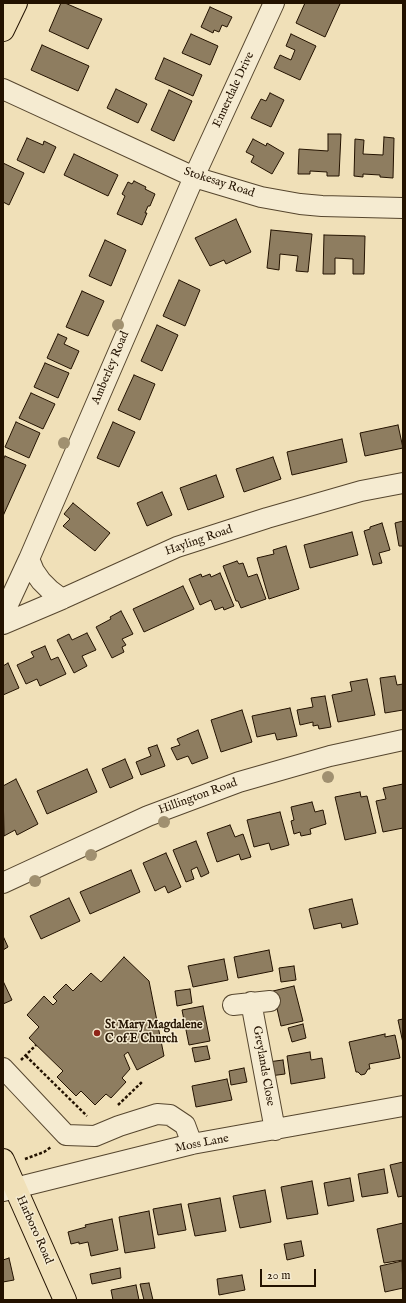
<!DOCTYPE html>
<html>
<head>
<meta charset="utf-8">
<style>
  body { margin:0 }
  #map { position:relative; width:406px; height:1303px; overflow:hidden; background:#f0e0b8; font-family:"IM FELL English",serif }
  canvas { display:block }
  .frame { position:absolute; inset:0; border:4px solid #231200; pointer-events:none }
  .scale { position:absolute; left:260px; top:1269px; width:56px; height:18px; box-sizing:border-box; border:2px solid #231200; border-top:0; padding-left:5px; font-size:12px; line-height:14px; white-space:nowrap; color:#231200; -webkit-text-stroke:3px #f5ebd1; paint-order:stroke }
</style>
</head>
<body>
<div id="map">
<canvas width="406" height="1303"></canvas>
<div class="frame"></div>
<div class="scale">20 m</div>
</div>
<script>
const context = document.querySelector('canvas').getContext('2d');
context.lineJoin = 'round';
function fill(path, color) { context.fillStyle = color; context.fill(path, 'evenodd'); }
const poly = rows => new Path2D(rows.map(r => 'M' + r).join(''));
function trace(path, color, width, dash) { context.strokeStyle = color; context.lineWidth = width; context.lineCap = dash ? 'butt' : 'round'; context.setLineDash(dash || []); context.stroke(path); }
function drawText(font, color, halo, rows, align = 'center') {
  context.font = font + ' "IM FELL English",serif'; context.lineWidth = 3; context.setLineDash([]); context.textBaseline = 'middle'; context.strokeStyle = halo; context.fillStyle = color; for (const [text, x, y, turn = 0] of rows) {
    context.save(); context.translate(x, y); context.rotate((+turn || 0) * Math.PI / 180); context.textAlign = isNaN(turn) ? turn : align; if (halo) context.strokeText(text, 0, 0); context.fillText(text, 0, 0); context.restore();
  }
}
const building = poly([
  [61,3,65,3,102,19,88,49,49,31,61,3],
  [305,3,338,3,340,4,325,37,296,23,305,3],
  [210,7,232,17,227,27,222,25,219,32,214,30,213,33,201,27,210,7],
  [191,34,218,46,210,65,182,53,191,34],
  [291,34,316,46,300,80,274,68,280,55,291,60,295,50,286,46,291,34],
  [42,45,89,66,78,91,31,70,42,45],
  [164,58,202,75,193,96,155,79,164,58],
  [116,89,147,104,138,123,107,108,116,89],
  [169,90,192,101,174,141,151,130,169,90],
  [270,93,284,100,271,127,251,118,261,99,266,101,270,93],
  [328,134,341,134,339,176,327,176,327,172,310,171,310,174,298,174,299,149,328,151,328,134],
  [384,137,394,138,393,178,380,177,380,175,363,174,363,177,354,176,355,139,364,140,363,154,383,155,384,137],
  [27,138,43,145,44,141,56,147,44,173,17,160,27,138],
  [253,139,266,146,267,143,284,153,272,174,251,162,254,156,246,152,253,139],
  [74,154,118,175,108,196,64,175,74,154],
  [3,163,24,173,9,205,3,202,3,163],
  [134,181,146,187,145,189,155,194,150,206,148,206,145,213,147,213,142,225,117,214,125,196,122,194,128,182,132,184,134,181],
  [236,219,251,252,226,264,224,260,210,266,195,238,236,219],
  [271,230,312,234,308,272,296,271,298,256,280,254,279,270,267,268,271,230],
  [324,235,365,236,364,274,353,274,353,259,335,258,335,274,323,274,324,235],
  [105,240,126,250,111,286,89,276,105,240],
  [179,280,200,290,185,326,163,316,179,280],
  [82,291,104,301,88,336,66,327,82,291],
  [157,325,178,335,162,371,141,361,157,325],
  [58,334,67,338,64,344,79,351,71,369,47,358,58,334],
  [45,363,69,373,58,398,34,387,45,363],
  [134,375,155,384,140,420,118,410,134,375],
  [31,393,55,404,43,429,19,418,31,393],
  [16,422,40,433,29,458,5,447,16,422],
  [113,422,135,432,119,467,97,458,113,422],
  [398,425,403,448,365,456,360,433,398,425],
  [342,439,347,462,292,475,287,452,342,439],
  [5,456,26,465,3,516,3,460,5,456],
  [273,457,281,479,244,492,236,469,273,457],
  [216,475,224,497,188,510,180,488,216,475],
  [162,492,172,515,147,526,137,503,162,492],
  [73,503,110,533,95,551,63,526,70,519,64,514,73,503],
  [403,521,403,546,399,546,395,523,403,521],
  [382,523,390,550,379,553,382,563,373,565,364,531,370,529,370,527,382,523],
  [352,532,358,555,310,568,304,545,352,532],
  [286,546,299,589,269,599,257,558,274,554,273,550,286,546],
  [237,561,239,564,243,563,248,577,257,574,266,599,241,608,238,601,236,601,223,566,237,561],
  [220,573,234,606,224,610,223,607,215,610,211,600,200,605,189,579,201,574,202,577,210,574,211,577,220,573],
  [183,586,194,609,144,632,133,609,183,586],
  [121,611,133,634,122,639,126,645,122,647,124,652,112,658,96,627,111,619,110,617,121,611],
  [87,633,96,650,82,656,87,666,74,673,57,640,69,634,72,640,87,633],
  [45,646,51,660,58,657,66,674,40,686,37,679,26,684,17,665,34,657,31,652,45,646],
  [8,663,19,688,3,695,3,666,8,663],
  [395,676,397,685,403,684,403,710,385,713,380,678,395,676],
  [367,679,375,715,338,722,332,695,352,691,350,682,367,679],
  [325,696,331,727,319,729,318,725,313,726,313,722,300,725,297,710,313,707,311,698,325,696],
  [290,708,297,736,277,740,275,733,257,737,252,716,290,708],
  [242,710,252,742,221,752,211,720,242,710],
  [198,730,208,758,192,764,188,756,177,760,171,748,180,745,177,739,198,730],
  [157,745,165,766,141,775,136,762,151,756,148,748,157,745],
  [125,759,133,778,110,788,102,769,125,759],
  [87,769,97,792,47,814,37,791,87,769],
  [16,779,38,824,17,835,15,830,4,836,3,786,16,779],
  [403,784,403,828,383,832,376,801,386,799,383,788,403,784],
  [360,792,361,797,367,796,376,833,345,840,335,797,360,792],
  [312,802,315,812,323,810,326,824,310,829,311,834,301,836,300,832,294,834,291,821,294,820,291,807,312,802],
  [280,812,289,845,271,850,269,843,254,847,247,820,280,812],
  [230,825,235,837,243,834,251,857,241,860,239,854,217,862,207,833,230,825],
  [196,841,209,873,201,877,197,867,191,870,194,879,186,882,173,850,196,841],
  [166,853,181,887,168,893,165,886,155,891,143,863,166,853],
  [131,870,140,892,90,914,80,892,131,870],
  [69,898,80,921,41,939,30,916,69,898],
  [352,899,358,924,342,928,341,923,314,929,309,909,352,899],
  [3,936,8,947,3,950,3,936],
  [269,950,273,971,238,978,234,957,269,950],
  [124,957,149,981,164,1056,137,1070,128,1052,124,1055,130,1069,122,1078,126,1082,111,1098,106,1094,95,1105,81,1091,76,1096,57,1077,63,1071,29,1038,39,1027,27,1015,44,996,53,1005,57,1001,53,997,66,984,73,991,91,973,101,982,124,957],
  [224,959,228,980,193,987,188,966,224,959],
  [294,966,296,980,281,982,279,968,294,966],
  [3,981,12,1000,3,1004,3,981],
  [294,986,303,1021,281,1026,273,991,294,986],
  [190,989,192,1003,177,1006,175,991,190,989],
  [203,1006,210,1041,189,1045,182,1010,203,1006],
  [403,1019,403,1043,398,1020,403,1019],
  [303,1024,306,1038,292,1042,288,1028,303,1024],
  [385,1034,385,1037,395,1035,400,1058,369,1064,370,1069,368,1069,365,1074,361,1075,358,1072,356,1072,349,1042,385,1034],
  [207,1046,210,1059,195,1062,192,1048,207,1046],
  [310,1052,311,1060,322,1058,325,1078,291,1084,287,1056,310,1052],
  [283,1060,285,1074,270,1076,268,1062,283,1060],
  [244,1068,247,1082,231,1085,229,1071,244,1068],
  [227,1079,232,1100,196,1107,192,1086,227,1079],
  [403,1162,403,1196,398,1197,390,1165,403,1162],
  [384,1169,388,1193,362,1197,358,1174,384,1169],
  [350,1178,354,1201,328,1206,324,1183,350,1178],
  [312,1181,318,1214,287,1219,281,1187,312,1181],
  [265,1190,271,1222,240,1228,233,1196,265,1190],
  [220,1198,226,1231,195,1236,188,1204,220,1198],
  [181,1204,186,1230,158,1235,153,1209,181,1204],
  [149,1211,155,1248,125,1253,119,1217,149,1211],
  [112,1219,118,1250,91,1256,88,1242,79,1244,79,1242,71,1244,68,1232,86,1227,85,1225,112,1219],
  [403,1223,403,1260,384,1263,377,1229,403,1223],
  [301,1241,304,1256,287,1260,284,1244,301,1241],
  [9,1258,14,1280,3,1282,3,1260,9,1258],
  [402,1261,403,1288,385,1292,380,1266,402,1261],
  [120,1268,121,1278,92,1284,90,1274,120,1268],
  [242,1275,245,1290,219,1295,217,1279,242,1275],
  [149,1283,153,1300,144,1300,140,1284,149,1283],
  [136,1285,139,1300,113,1300,111,1290,136,1285]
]);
fill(building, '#8e7d60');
trace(building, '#231200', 1);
const minor = poly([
  [3,89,194,177,261,197,300,204,322,206,403,208],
  [29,559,34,571,41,581,50,590,62,599],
  [3,615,29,559,194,177,274,3],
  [3,624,62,599,177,547,267,518,361,491,403,483],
  [3,883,148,816,239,782,330,756,403,740],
  [251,1002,275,1130],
  [233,1005,270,1001],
  [3,1068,66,1135,95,1136,119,1126,157,1114,170,1115,185,1125,192,1144],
  [3,1191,192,1144,403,1106]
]);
const major = poly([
  [3,30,16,3],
  [3,1160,65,1300]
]);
trace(minor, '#56462e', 22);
trace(major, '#231200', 24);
trace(poly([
  [26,1056,87,1116],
  [21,1060,36,1045],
  [118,1105,142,1082],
  [25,1159,44,1152,51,1147]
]), '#231200', 2.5, [3, 2]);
trace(minor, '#f5ebd1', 20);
trace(major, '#f0e0b8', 22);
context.fillStyle = '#a09070';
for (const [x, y] of [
  [118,325],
  [64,443],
  [328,777],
  [164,822],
  [91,855],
  [35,881]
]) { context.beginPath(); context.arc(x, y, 6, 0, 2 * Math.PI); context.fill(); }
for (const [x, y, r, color] of [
  [97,1033,4,"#8f2418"]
]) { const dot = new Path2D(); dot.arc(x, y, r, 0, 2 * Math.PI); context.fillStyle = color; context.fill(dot); trace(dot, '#f5ebd1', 1.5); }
drawText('12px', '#231200', '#f5ebd1', [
  ["Ennerdale Drive",234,90,-65],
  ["Stokesay Road",219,183,18],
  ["Amberley Road",111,368,-67],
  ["Hayling Road",199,541,-19],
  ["Hillington Road",198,797,-20],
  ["Greylands Close",263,1066,80],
  ["Moss Lane",202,1144,-11],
  ["Harboro Road",34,1230,66]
]);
drawText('bold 12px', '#231200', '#f5ebd1', [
  ["St Mary Magdalene",105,1026],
  ["C of E Church",105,1040]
], 'left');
</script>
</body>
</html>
